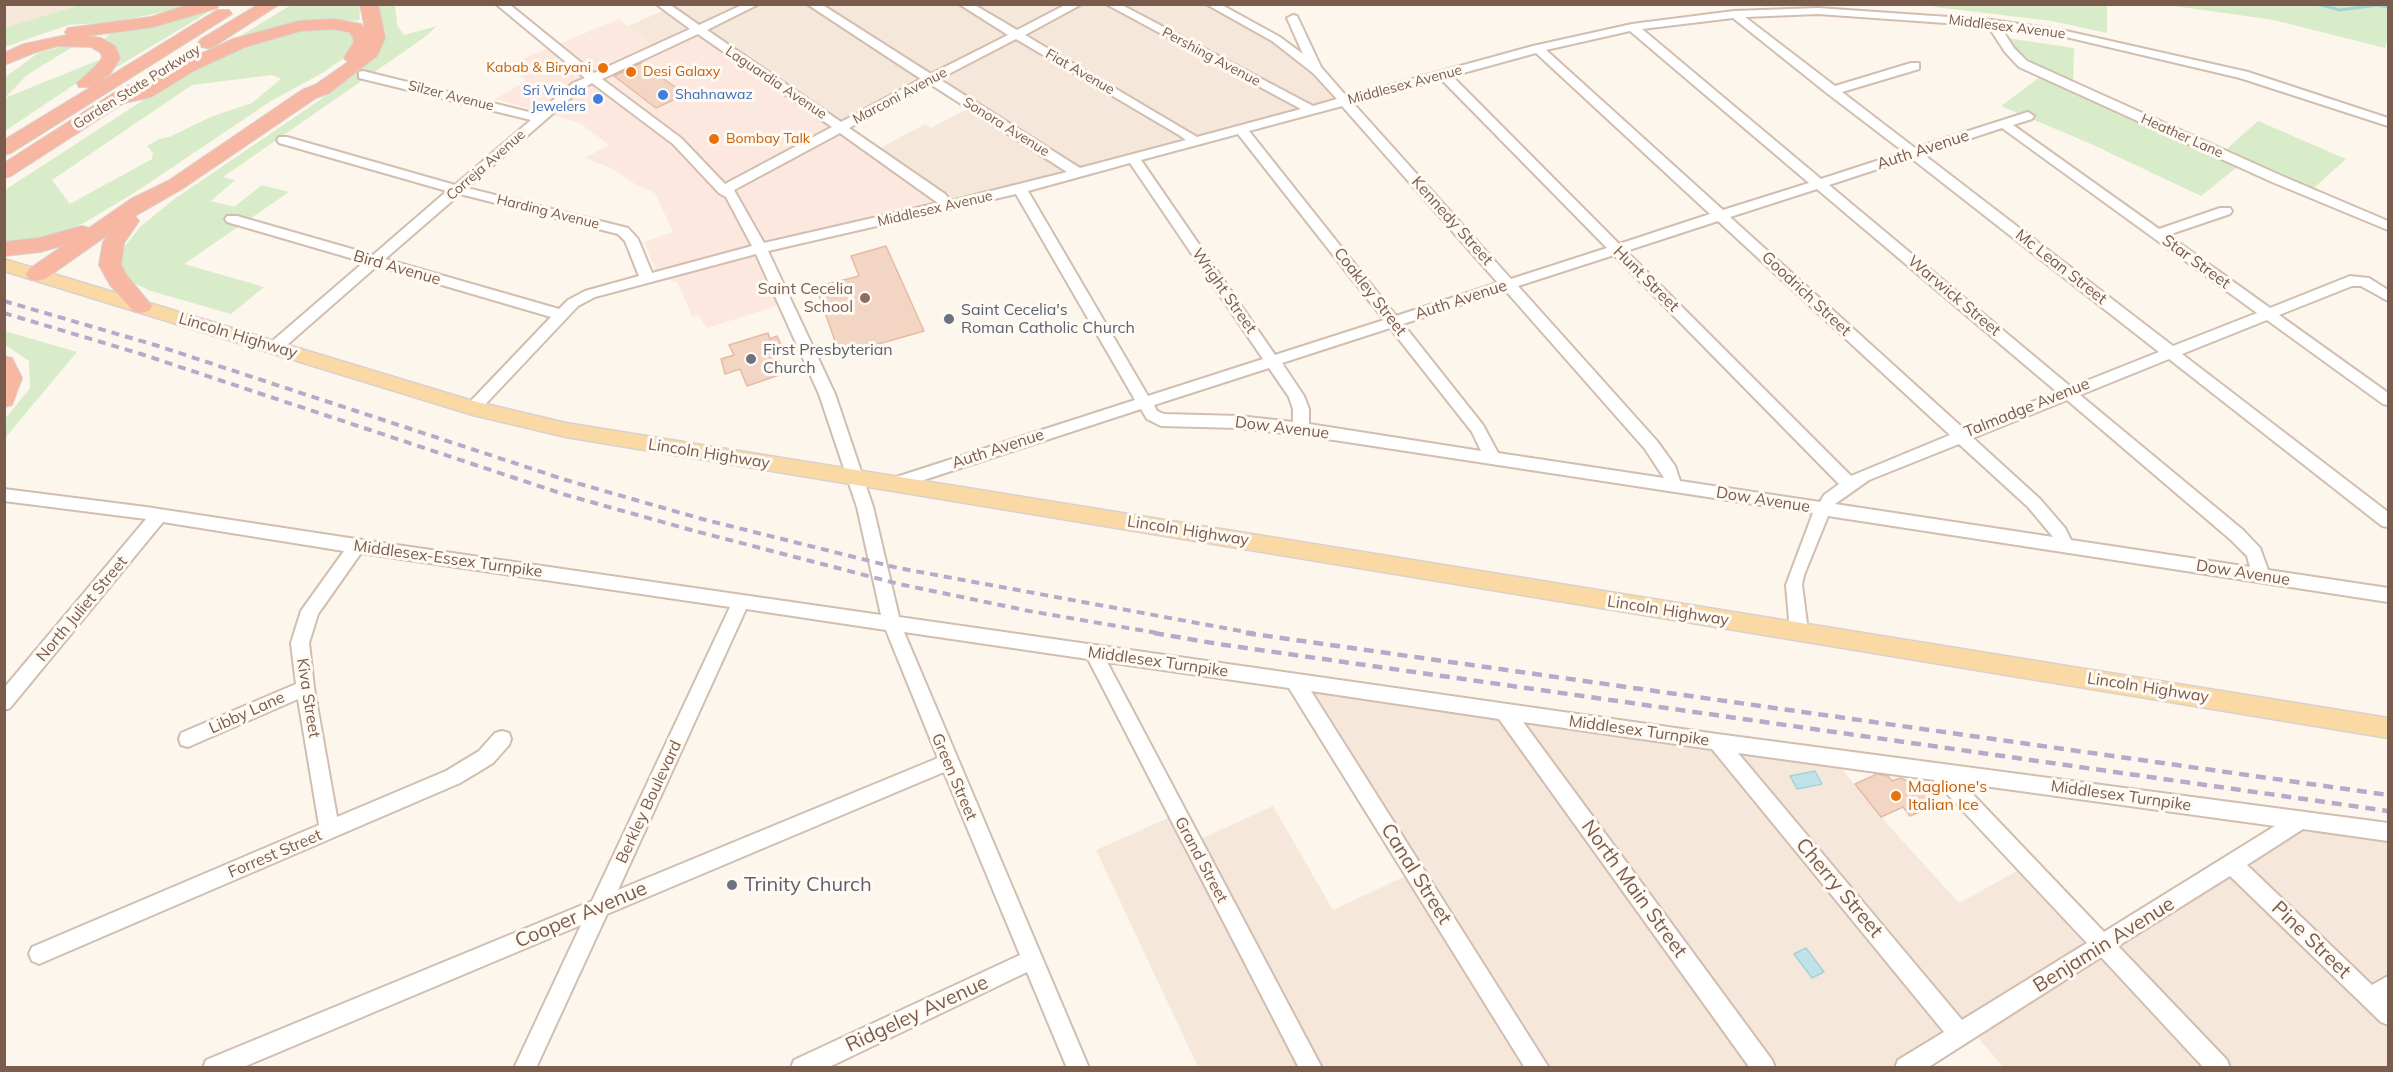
<!DOCTYPE html>
<html>
<head>
<meta charset="utf-8">
<style>
  body { margin:0 }
  #map { position:relative; width:2393px; height:1072px; overflow:hidden; background:#fdf6ec; font-family:Mulish,sans-serif }
  canvas { display:block }
  .frame { position:absolute; inset:0; border:6px solid #7a5c4d; pointer-events:none }
</style>
</head>
<body>
<div id="map">
<canvas width="2393" height="1072"></canvas>
<div class="frame"></div>
</div>
<script>
const context = document.querySelector('canvas').getContext('2d');
context.lineJoin = 'round';
function fill(path, color) { context.fillStyle = color; context.fill(path, 'evenodd'); }
const poly = rows => new Path2D(rows.map(r => 'M' + r).join(''));
function trace(path, color, width, dash) { context.strokeStyle = color; context.lineWidth = width; context.lineCap = dash ? 'butt' : 'round'; context.setLineDash(dash || []); context.stroke(path); }
function drawText(font, color, halo, rows, align = 'center') {
  context.font = font + ' Mulish,sans-serif'; context.lineWidth = 6; context.setLineDash([]); context.textBaseline = 'middle'; context.strokeStyle = halo; context.fillStyle = color; for (const [text, x, y, turn = 0] of rows) {
    context.save(); context.translate(x, y); context.rotate((+turn || 0) * Math.PI / 180); context.textAlign = isNaN(turn) ? turn : align; if (halo) context.strokeText(text, 0, 0); context.fillText(text, 0, 0); context.restore();
  }
}
fill(poly([
  [661,4,1211,5,1276,39,1345,101,948,206,875,151,925,124,931,128,973,106,931,79,841,127,657,49,628,26,667,9],
  [4,5,80,5,5,28],
  [1294,680,1832,757,1881,817,1959,903,2028,865,2104,946,2301,820,2388,832,2388,1067,2003,1067,1970,1028,1906,1067,1198,1067,1096,850,1177,814,1192,843,1273,806,1333,910,1414,872]
]), '#f5e8da');
fill(poly([
  [619,19,657,49,698,30,945,202,761,249,786,303,707,328,698,315,692,317,678,283,665,278,656,272,644,242,673,232,655,193,638,186,609,167,584,158,609,145,580,123,495,99,526,81,507,65]
]), '#fde8e0');
fill(poly([
  [80,5,196,5,115,22,68,25,5,47,4,28],
  [291,5,359,5,360,18,358,21,336,20,227,44],
  [376,5,395,5,397,25,404,35,437,26,425,37,223,177,235,180,211,201,234,207,262,185,289,192,184,264,264,287,231,314,151,291,122,278,121,251,140,227,173,200,317,102,368,61],
  [1934,5,2107,5,2107,33,2052,21,1935,7],
  [2167,5,2388,5,2388,39,2385,48,2274,20],
  [215,8,112,70,118,57,118,50,110,42,103,40,113,31],
  [321,27,347,31,353,36,354,44,351,53,324,72,271,101,134,193,84,223,50,238,5,248,5,190,185,73,227,52,281,33],
  [272,75,281,79,252,103,213,116,169,137,159,139,147,146,153,153,152,159,70,204,52,180,192,85],
  [2006,38,2074,48,2073,88,2220,155,2258,121,2346,159,2306,195,2241,164,2201,196,2091,144,2001,106,2044,74],
  [65,46,74,46,27,75,5,98,99,60,96,70,5,131,4,78,38,53],
  [5,331,77,352,5,438,5,419,30,388,29,361,5,345]
]), '#d8ecc9');
const water = poly([
  [1815,771,1822,784,1797,789,1790,776,1815,771],
  [1806,948,1824,972,1812,978,1794,954,1806,948]
]);
fill(water, '#bfe3e8');
trace(water, '#a5d3da', 1.5);
trace(poly([
  [2317,4,2340,10,2377,5,2388,7]
]), '#a5d3da', 3);
const building = poly([
  [641,63,675,87,686,94,656,108,614,76,641,63],
  [886,246,924,331,840,355,816,287,859,276,851,256,886,246],
  [768,333,770,339,777,336,785,354,777,357,785,373,747,386,740,369,725,374,721,359,734,355,729,345,768,333],
  [1877,774,1888,776,1892,781,1900,778,1908,781,1911,780,1917,787,1920,786,1935,805,1910,816,1903,807,1881,817,1855,784,1877,774]
]);
fill(building, '#f3d5c3');
trace(building, '#e6bba3', 1.5);
const minor = poly([
  [496,4,509,4,594,73,690,29,656,4,669,4,699,25,744,4,759,4,707,30,841,122,921,79,807,4,821,4,931,74,1008,35,959,4,973,4,1017,30,1067,4,1082,4,1025,35,1197,137,1301,109,1106,4,1120,4,1313,106,1337,99,1313,73,1272,41,1206,4,1220,4,1280,37,1303,54,1287,18,1293,15,1297,16,1321,67,1347,97,1533,46,1632,24,1734,11,1818,8,1992,20,2066,31,2248,72,2388,118,2388,126,2240,78,2066,37,2001,28,2014,48,2027,61,2282,176,2388,221,2388,230,2272,182,2019,67,2005,52,1988,26,1818,14,1745,17,1835,86,1911,63,1919,63,1919,69,1842,92,1915,148,2028,112,2034,116,2032,119,2013,125,2159,229,2220,208,2230,208,2232,211,2230,214,2168,235,2270,308,2350,276,2369,278,2388,290,2388,301,2361,286,2352,286,2279,315,2388,393,2388,405,2383,404,2267,320,2182,354,2388,512,2388,527,2382,526,2169,359,2080,395,2243,530,2260,548,2268,570,2388,588,2388,602,1828,516,1804,575,1802,585,1808,631,1805,636,1799,638,1793,636,1790,631,1786,585,1813,513,1301,435,1239,428,1161,426,1147,419,1141,409,893,490,887,488,885,484,887,480,1135,400,1016,194,768,251,835,394,873,507,899,617,1717,734,2388,823,2388,841,2303,829,2247,865,2372,985,2388,976,2388,1025,2381,1022,2230,876,2118,946,2227,1060,2230,1068,2204,1068,2101,957,1927,1068,1895,1068,1898,1060,1944,1032,1712,749,1523,722,1772,1060,1775,1068,1750,1068,1499,719,1311,691,1549,1068,1525,1068,1289,688,1107,662,1322,1068,1299,1068,1088,659,904,632,1089,1068,1067,1068,1027,972,827,1068,791,1068,794,1060,1020,955,944,772,607,914,536,1068,514,1068,581,925,241,1068,203,1068,206,1060,592,901,730,607,361,553,318,614,309,643,314,688,337,817,446,771,479,751,495,733,502,731,509,733,511,739,509,745,493,763,460,783,39,964,32,961,29,954,32,947,319,825,298,699,188,747,181,745,179,739,181,733,296,684,291,643,301,611,344,551,163,522,10,708,4,710,4,688,146,519,4,501,4,489,146,507,369,541,881,615,857,507,819,394,756,254,595,297,578,306,478,412,473,414,468,412,465,408,468,404,551,317,377,266,280,351,270,351,268,347,270,343,364,262,227,222,225,219,227,216,237,216,373,255,447,191,279,143,277,140,279,137,287,137,455,185,531,120,359,78,359,72,363,71,537,114,573,83,585,78,496,4],
  [1733,18,1828,94,1904,152,1821,179,1642,29,1733,18],
  [1630,31,1809,183,1723,210,1546,50,1630,31],
  [698,34,832,127,725,184,681,138,602,79,698,34],
  [1016,39,1179,135,1186,140,1080,168,939,79,1016,39],
  [1536,53,1710,214,1619,244,1452,76,1536,53],
  [1441,79,1607,248,1511,279,1353,103,1441,79],
  [592,83,673,144,719,193,726,197,752,246,652,273,638,239,628,228,467,188,581,89,592,83],
  [930,84,1067,172,951,201,945,194,849,128,930,84],
  [1342,106,1498,283,1396,316,1249,131,1342,106],
  [2002,128,2257,313,2173,346,1923,154,2002,128],
  [840,133,938,203,764,243,734,190,840,133],
  [1238,134,1384,320,1275,355,1141,160,1238,134],
  [1911,158,2159,352,2071,387,1829,185,1911,158],
  [1130,163,1263,359,1148,396,1028,191,1130,163],
  [1817,189,2057,392,1964,429,1730,217,1817,189],
  [460,194,618,234,625,241,639,276,585,291,568,300,559,309,385,259,460,194],
  [1718,221,1950,435,1851,476,1626,251,1718,221],
  [1614,255,1839,484,1824,495,1820,502,1680,481,1675,466,1657,441,1518,286,1614,255],
  [1505,290,1645,449,1664,478,1498,453,1483,425,1403,324,1505,290],
  [1390,328,1472,432,1481,451,1309,424,1309,409,1304,396,1282,363,1390,328],
  [1269,368,1289,397,1293,409,1293,422,1239,416,1164,414,1157,411,1154,405,1269,368],
  [2067,400,2231,540,2247,556,2250,567,2071,540,2065,528,2040,499,1973,438,2067,400],
  [1959,444,2028,507,2053,537,1835,504,1869,480,1959,444],
  [746,609,886,630,938,758,618,890,746,609],
  [1738,753,1934,780,2087,943,1962,1020,1738,753],
  [1962,783,2275,826,2104,932,1962,783]
]);
const major = poly([
  [4,259,473,401,566,423,2388,718,2388,738,566,437,473,415,4,271,4,259]
]);
const highway = poly([
  [191,4,219,4,217,8,153,27,86,36,101,38,115,46,120,58,110,74,97,84,217,10,229,10,232,14,11,153,4,155,4,140,91,87,79,87,77,83,96,66,102,58,101,53,91,47,58,46,36,52,4,65,4,53,24,44,67,35,65,32,68,28,151,17,191,4],
  [259,4,280,4,213,47,207,48,201,47,198,43,201,39,259,4],
  [360,4,378,4,385,38,377,56,329,93,316,98,182,189,135,216,139,221,124,243,121,265,127,276,152,306,149,311,141,313,133,311,110,285,99,265,103,242,109,234,45,279,37,281,29,279,26,274,29,269,64,245,40,252,4,256,4,242,39,238,82,226,89,228,131,199,168,181,302,90,315,85,348,62,344,58,354,42,353,37,349,32,334,29,300,31,245,47,195,70,151,97,124,103,11,176,4,178,4,163,123,87,130,85,138,89,183,62,233,39,299,21,334,19,361,24,365,29,360,4],
  [4,356,12,358,22,378,12,405,4,407,4,356]
]);
trace(minor, '#d1beb0', 4);
trace(major, '#dad1cd', 3);
trace(highway, '#dad1cd', 2);
fill(minor, '#fff');
fill(major, '#fbd9a5');
fill(highway, '#f7b7a3');
trace(poly([
  [4,301,155,345,566,480,702,519,898,568,1257,634],
  [4,313,141,354,566,495,691,530,899,584,1029,611,1163,634]
]), '#b9a8c9', 4, [8, 6]);
trace(poly([
  [1154,633,1218,644,2388,811],
  [1246,633,2388,795]
]), '#b9a8c9', 4.5, [10, 7]);
for (const [x, y, r, color] of [
  [603,68,6,"#e8710a"],
  [631,72,6,"#e8710a"],
  [663,95,6,"#3f7fe0"],
  [598,99,6,"#3f7fe0"],
  [714,139,6,"#e8710a"],
  [865,298,6,"#8d6e63"],
  [949,319,6,"#6b7280"],
  [751,359,6,"#6b7280"],
  [1896,796,6,"#e8710a"],
  [732,885,6,"#6b7280"]
]) { const dot = new Path2D(); dot.arc(x, y, r, 0, 2 * Math.PI); context.fillStyle = color; context.fill(dot); trace(dot, '#fffaf3', 2); }
drawText('14px', '#7a5c4d', '#fffaf3', [
  ["Middlesex Avenue",2007,27,7],
  ["Pershing Avenue",1211,57,28],
  ["Fiat Avenue",1080,72,30],
  ["Laguardia Avenue",776,83,34],
  ["Middlesex Avenue",1405,85,-15],
  ["Garden State Parkway",137,87,-32],
  ["Silzer Avenue",451,96,14],
  ["Marconi Avenue",900,96,-28],
  ["Sonora Avenue",1006,127,32],
  ["Heather Lane",2182,136,24],
  ["Correja Avenue",486,165,-41],
  ["Middlesex Avenue",935,209,-13],
  ["Harding Avenue",548,212,14]
]);
drawText('14px', '#c56008', '#fffaf3', [
  ["Kabab & Biryani",591,68,"right"],
  ["Desi Galaxy",643,72],
  ["Bombay Talk",726,139]
], 'left');
drawText('14px', '#366cbe', '#fffaf3', [
  ["Sri Vrinda",586,91],
  ["Jewelers",586,107],
  ["Shahnawaz",675,95,"left"]
], 'right');
drawText('16px', '#7a5c4d', '#fffaf3', [
  ["Auth Avenue",1923,150,-18],
  ["Kennedy Street",1452,221,48],
  ["Star Street",2196,262,36],
  ["Mc Lean Street",2061,267,38],
  ["Bird Avenue",397,268,16],
  ["Hunt Street",1646,279,45],
  ["Wright Street",1224,291,55],
  ["Coakley Street",1370,292,52],
  ["Goodrich Street",1806,294,43],
  ["Warwick Street",1954,296,40],
  ["Auth Avenue",1461,300,-18],
  ["Lincoln Highway",238,336,17],
  ["Talmadge Avenue",2027,408,-22],
  ["Dow Avenue",1282,428,7],
  ["Auth Avenue",998,449,-18],
  ["Lincoln Highway",709,454,9],
  ["Dow Avenue",1763,500,9],
  ["Lincoln Highway",1188,531,9],
  ["Middlesex-Essex Turnpike",448,559,8],
  ["Dow Avenue",2243,573,9],
  ["North Juliet Street",82,609,-50],
  ["Lincoln Highway",1668,611,9],
  ["Middlesex Turnpike",1158,662,8],
  ["Lincoln Highway",2148,688,9],
  ["Kiva Street",308,698,81],
  ["Libby Lane",247,713,-24],
  ["Middlesex Turnpike",1639,731,8],
  ["Green Street",954,777,67],
  ["Middlesex Turnpike",2121,796,8],
  ["Berkley Boulevard",649,802,-65],
  ["Forrest Street",275,854,-23],
  ["Grand Street",1201,860,62]
]);
drawText('16px', '#785e54', '#fffaf3', [
  ["Saint Cecelia",853,289],
  ["School",853,307]
], 'right');
drawText('16px', '#5b616d', '#fffaf3', [
  ["Saint Cecelia's",961,310],
  ["Roman Catholic Church",961,328],
  ["First Presbyterian",763,350],
  ["Church",763,368]
], 'left');
drawText('16px', '#c56008', '#fffaf3', [
  ["Maglione's",1908,787],
  ["Italian Ice",1908,805]
], 'left');
drawText('20px', '#7a5c4d', '#fffaf3', [
  ["Canal Street",1416,874,58],
  ["Cherry Street",1839,888,50],
  ["North Main Street",1634,889,54],
  ["Cooper Avenue",581,915,-23],
  ["Pine Street",2311,940,44],
  ["Benjamin Avenue",2104,945,-32],
  ["Ridgeley Avenue",917,1014,-25]
]);
drawText('20px', '#5b616d', '#fffaf3', [
  ["Trinity Church",744,885]
], 'left');
</script>
</body>
</html>
